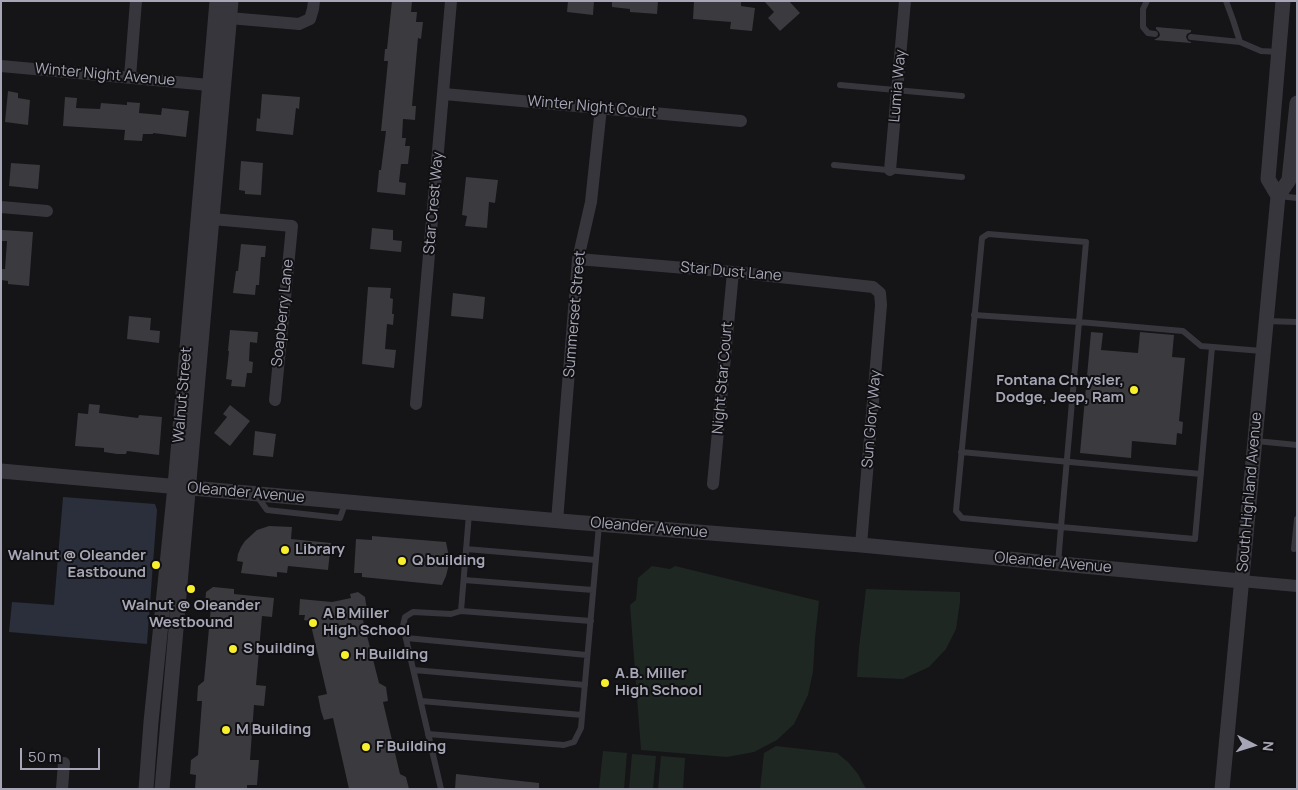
<!DOCTYPE html>
<html>
<head>
<meta charset="utf-8">
<style>
  body { margin:0 }
  #map { position:relative; width:1298px; height:790px; overflow:hidden; background:#151517; font-family:Manrope,sans-serif }
  canvas { display:block }
  .frame { position:absolute; inset:0; border:2px solid #a6a6b7; pointer-events:none }
  .north { position:absolute; left:1228px; top:720px; width:50px; height:50px; -webkit-text-stroke:4px #101012; paint-order:stroke; rotate:95deg; font-size:14px; font-weight:700; line-height:20px; text-align:center; color:#a6a6b7 }
  .north::after { content:''; display:block; margin:auto; width:18px; height:22px; background:#a6a6b7; clip-path:polygon(50% 0,100% 100%,50% 72%,0 100%) }
  .scale { position:absolute; left:20px; top:748px; width:80px; height:22px; box-sizing:border-box; border:2px solid #a6a6b7; border-top:0; padding-left:6px; font-size:15px; line-height:18px; white-space:nowrap; color:#a6a6b7; -webkit-text-stroke:4px #101012; paint-order:stroke }
</style>
</head>
<body>
<div id="map">
<canvas width="1298" height="790"></canvas>
<div class="frame"></div>
<div class="north">N</div>
<div class="scale">50 m</div>
</div>
<script>
const context = document.querySelector('canvas').getContext('2d');
context.lineJoin = 'round';
function fill(path, color) { context.fillStyle = color; context.fill(path, 'evenodd'); }
const poly = rows => new Path2D(rows.map(r => 'M' + r).join(''));
function trace(path, color, width, dash) { context.strokeStyle = color; context.lineWidth = width; context.lineCap = dash ? 'butt' : 'round'; context.setLineDash(dash || []); context.stroke(path); }
function drawText(font, color, halo, rows, align = 'center') {
  context.font = font + ' Manrope,sans-serif'; context.lineWidth = 4; context.setLineDash([]); context.textBaseline = 'middle'; context.strokeStyle = halo; context.fillStyle = color; for (const [text, x, y, turn = 0] of rows) {
    context.save(); context.translate(x, y); context.rotate((+turn || 0) * Math.PI / 180); context.textAlign = isNaN(turn) ? turn : align; if (halo) context.strokeText(text, 0, 0); context.fillText(text, 0, 0); context.restore();
  }
}
fill(poly([
  [652,566,670,569,675,566,819,601,815,638,813,672,808,695,794,724,777,740,754,752,727,757,641,750,630,605,636,600,638,578],
  [866,589,960,592,960,602,956,629,946,649,929,667,903,679,857,677,859,648],
  [776,746,837,753,848,762,858,774,866,789,760,789,764,753],
  [603,751,627,753,624,789,599,789],
  [632,754,656,756,653,789,629,789],
  [661,756,685,758,683,789,658,789]
]), '#1f2722');
fill(poly([
  [63,497,155,504,157,510,147,644,9,632,12,602,54,605]
]), '#2a2f3b');
fill(poly([
  [392,1,412,1,411,12,417,12,416,22,423,22,421,39,418,38,412,106,416,106,415,120,403,119,402,138,406,138,405,146,410,146,408,164,401,164,399,182,406,183,405,195,377,192,379,170,381,170,386,131,381,131,388,61,384,61,385,49,387,49],
  [568,1,594,1,593,15,567,12],
  [612,1,658,1,657,14,630,12,630,9,612,7],
  [694,1,741,1,741,6,755,8,752,31,730,29,731,22,693,19],
  [764,1,789,1,800,13,780,31,768,18,774,12],
  [1156,27,1191,30,1191,32,1187,34,1186,37,1188,41,1191,42,1191,43,1154,40,1159,37,1160,35,1159,32,1156,29],
  [8,91,18,93,18,98,30,100,28,125,5,122],
  [262,94,300,97,299,109,296,108,293,135,256,131,257,118,260,119],
  [65,97,77,98,76,108,100,109,101,103,127,105,127,102,140,103,139,113,161,115,162,108,189,111,186,137,153,133,153,134,143,134,142,141,124,140,125,130,63,126],
  [241,161,263,163,261,195,245,194,245,191,239,190],
  [11,163,40,165,38,189,9,186],
  [466,177,498,180,495,203,489,202,487,228,465,226,467,216,462,215],
  [372,228,393,230,393,240,402,241,401,252,370,249],
  [2,230,33,232,29,286,8,284,8,281,1,280,1,269,5,269,7,241,1,241],
  [241,244,266,246,265,257,261,257,259,285,256,285,255,295,233,293,236,271,238,271],
  [368,287,391,288,390,298,393,299,392,314,394,314,393,325,387,324,385,349,396,350,394,368,362,364],
  [453,293,485,297,483,319,451,316],
  [129,316,151,318,150,330,160,331,159,343,127,339],
  [230,330,258,332,257,343,250,342,249,361,253,362,252,373,247,373,245,387,231,386,232,380,226,379,229,351,228,351],
  [1091,332,1103,333,1101,350,1138,353,1140,332,1174,335,1172,357,1185,358,1179,421,1183,422,1182,434,1177,433,1176,445,1132,441,1131,458,1080,453],
  [89,404,100,405,99,413,138,418,139,415,162,417,159,455,127,451,126,454,117,454,104,452,104,448,75,446,78,413,88,414],
  [230,405,250,421,230,446,214,433,227,417,223,414],
  [255,431,276,434,273,457,253,455],
  [269,526,292,527,291,539,331,543,328,570,288,566,287,573,277,572,277,577,241,573,243,562,237,561,238,554,241,547,245,541,257,530],
  [372,536,446,542,448,552,449,564,446,576,442,585,362,577,362,573,354,573,356,539,372,540],
  [213,587,234,589,234,594,274,598,272,617,262,616,256,685,266,686,264,706,254,705,250,760,259,760,257,785,247,785,247,789,195,789,196,775,190,774,191,760,198,755,202,701,197,701,198,686,204,681,211,607,205,606,206,592],
  [358,592,365,597,367,610,361,612,379,683,386,687,388,701,383,702,400,774,406,777,409,789,349,789,333,718,324,720,321,711,318,696,327,694,310,621,304,620,305,615,299,615,300,599,332,602,351,598,350,594],
  [456,774,539,783,539,789,455,789]
]), '#3a3a3f');
trace(poly([
  [1147,1,1143,9,1143,27,1148,33,1155,34],
  [1226,1,1233,20,1240,42,1261,51,1279,52],
  [1191,37,1240,42],
  [840,85,962,96],
  [834,165,962,177],
  [1279,196,1297,198],
  [974,315,1079,322,1183,331,1201,346,1262,351],
  [1266,321,1297,322],
  [1256,441,1297,445],
  [961,452,1201,474],
  [257,496,267,510,340,518,344,507,345,501],
  [466,549,596,560],
  [1294,549,1297,519],
  [1058,564,1061,527,1079,322,1086,242,988,234,982,238,956,511,962,518,1061,527,1195,539,1212,347],
  [464,580,593,590],
  [461,611,591,621],
  [406,638,587,655],
  [414,670,585,685],
  [421,701,582,715],
  [428,734,564,745,574,742,581,728,599,525],
  [441,789,403,626,405,617,413,612,451,614,461,611,469,514]
]), '#36363c', 6);
trace(poly([
  [229,18,299,24,310,19,313,9,314,1],
  [1,66,209,85],
  [130,77,136,1],
  [444,94,741,121],
  [890,170,905,1],
  [1,207,47,211],
  [212,219,292,226,275,400],
  [578,259,733,272,873,287,880,293,881,305,861,545],
  [416,404,451,1],
  [713,484,733,272],
  [557,521,578,259,591,202,601,108],
  [1241,581,1297,586],
  [62,789,64,763]
]), '#36363c', 12);
trace(poly([
  [1278,196,1268,179,1283,1],
  [1,471,572,522,861,545,1241,581],
  [146,789,151,722,175,486,217,1],
  [162,789,231,1],
  [1222,789,1278,196,1289,180,1297,103]
]), '#36363c', 15);
for (const [x, y, r, color] of [
  [1134,390,5,"#f7ee2c"],
  [285,550,5,"#f7ee2c"],
  [402,561,5,"#f7ee2c"],
  [156,565,5,"#f7ee2c"],
  [191,589,5,"#f7ee2c"],
  [313,623,5,"#f7ee2c"],
  [233,649,5,"#f7ee2c"],
  [345,655,5,"#f7ee2c"],
  [605,683,5,"#f7ee2c"],
  [226,730,5,"#f7ee2c"],
  [366,747,5,"#f7ee2c"]
]) { const dot = new Path2D(); dot.arc(x, y, r, 0, 2 * Math.PI); context.fillStyle = color; context.fill(dot); trace(dot, '#101012', 2); }
drawText('15px', '#a6a6b7', '#101012', [
  ["Winter Night Avenue",105,75,5],
  ["Lumia Way",898,86,-85],
  ["Winter Night Court",592,107,5],
  ["Star Crest Way",434,203,-85],
  ["Star Dust Lane",731,272,5],
  ["Soapberry Lane",283,313,-84],
  ["Summerset Street",575,314,-85],
  ["Night Star Court",723,378,-85],
  ["Walnut Street",183,395,-85],
  ["Sun Glory Way",872,419,-85],
  ["South Highland Avenue",1250,492,-85],
  ["Oleander Avenue",246,493,5],
  ["Oleander Avenue",649,528,5],
  ["Oleander Avenue",1053,563,5]
]);
drawText('bold 15px', '#a6a6b7', '#101012', [
  ["Fontana Chrysler,",1124,381,"right"],
  ["Dodge, Jeep, Ram",1124,398,"right"],
  ["Library",295,550],
  ["Walnut @ Oleander",146,556,"right"],
  ["Eastbound",146,573,"right"],
  ["Q building",412,561],
  ["Walnut @ Oleander",191,606,"center"],
  ["Westbound",191,623,"center"],
  ["A B Miller",323,614],
  ["High School",323,631],
  ["S building",243,649],
  ["H Building",355,655],
  ["A.B. Miller",615,674],
  ["High School",615,691],
  ["M Building",236,730],
  ["F Building",376,747]
], 'left');
</script>
</body>
</html>
